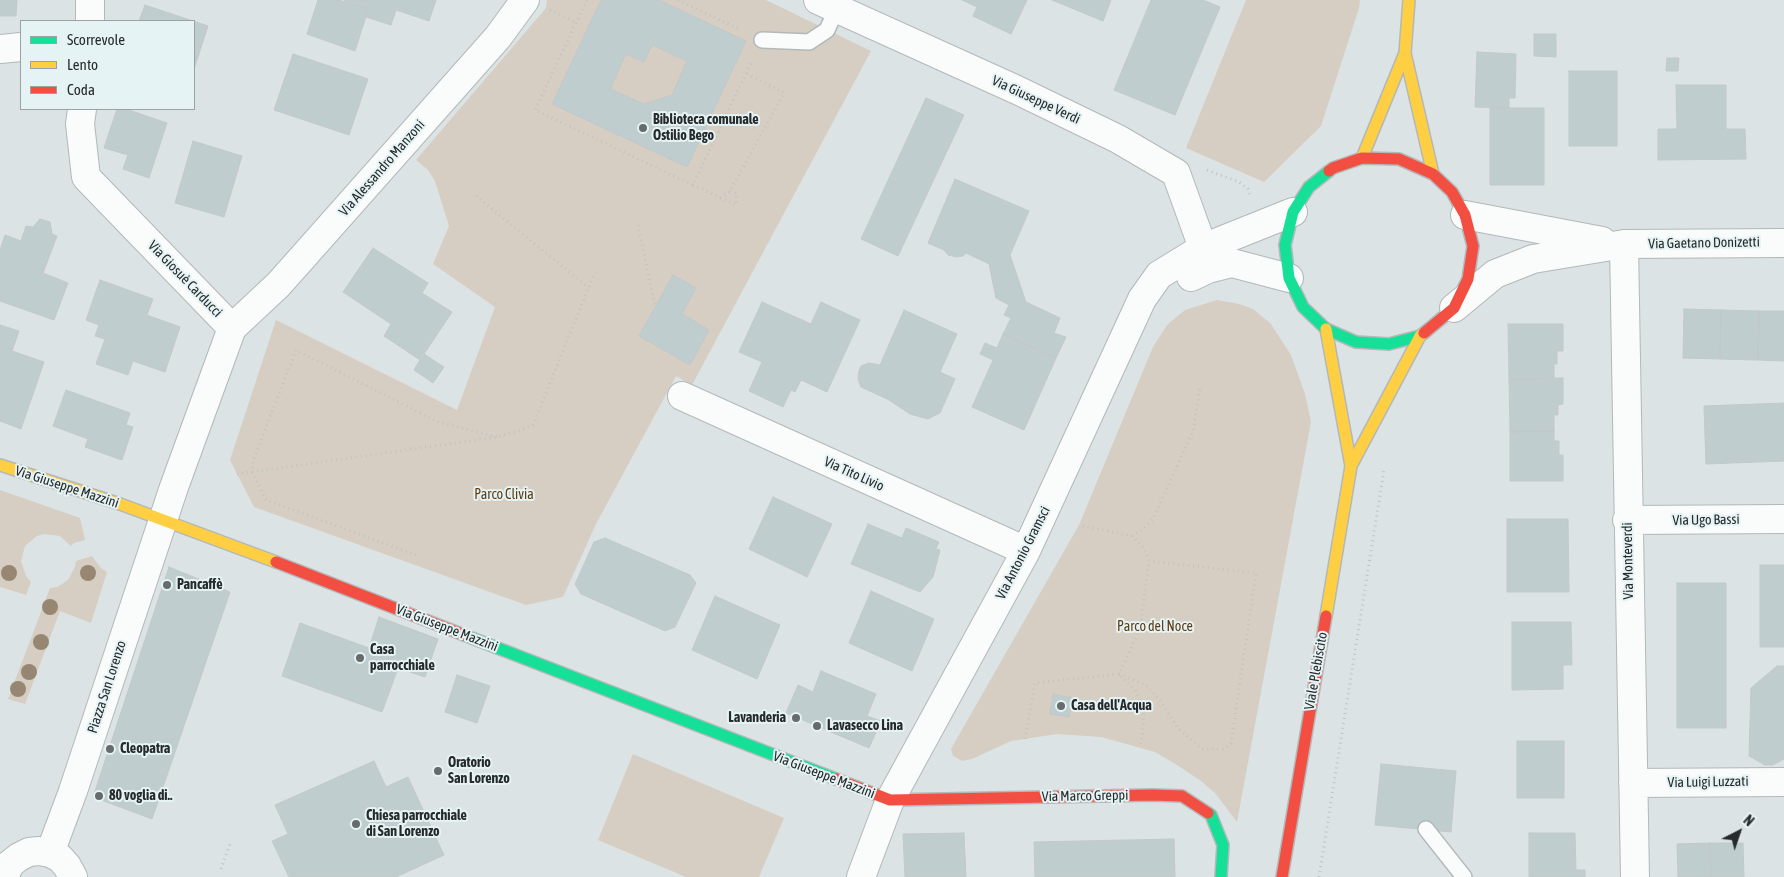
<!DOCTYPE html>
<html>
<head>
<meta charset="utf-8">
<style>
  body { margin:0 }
  #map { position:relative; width:1784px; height:877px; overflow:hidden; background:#dce3e4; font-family:"Asap Condensed",sans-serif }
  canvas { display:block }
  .legend { position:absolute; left:20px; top:20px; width:175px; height:90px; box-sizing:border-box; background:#e6f3f5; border:1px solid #99a3a4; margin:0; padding:6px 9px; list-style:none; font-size:15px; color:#262a2b }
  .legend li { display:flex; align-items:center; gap:10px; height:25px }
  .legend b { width:25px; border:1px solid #99a3a4 }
  .north { position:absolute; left:1714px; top:807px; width:50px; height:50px; -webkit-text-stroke:4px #e6f3f5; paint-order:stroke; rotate:41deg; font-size:14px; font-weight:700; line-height:20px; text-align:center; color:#262a2b }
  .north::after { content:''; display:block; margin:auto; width:18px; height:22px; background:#262a2b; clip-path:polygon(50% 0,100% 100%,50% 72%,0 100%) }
</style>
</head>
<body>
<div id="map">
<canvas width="1784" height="877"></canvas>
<ul class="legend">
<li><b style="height:6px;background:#16e098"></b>Scorrevole</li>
<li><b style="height:6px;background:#ffcf43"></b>Lento</li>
<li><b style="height:6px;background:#f24e42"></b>Coda</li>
</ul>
<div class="north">N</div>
</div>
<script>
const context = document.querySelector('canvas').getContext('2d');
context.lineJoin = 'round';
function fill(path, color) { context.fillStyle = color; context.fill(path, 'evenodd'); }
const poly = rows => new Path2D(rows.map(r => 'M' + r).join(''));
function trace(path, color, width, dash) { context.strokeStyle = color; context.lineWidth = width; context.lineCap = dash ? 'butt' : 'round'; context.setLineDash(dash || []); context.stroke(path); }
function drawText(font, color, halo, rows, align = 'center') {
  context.font = font + ' "Asap Condensed",sans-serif'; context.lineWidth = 4; context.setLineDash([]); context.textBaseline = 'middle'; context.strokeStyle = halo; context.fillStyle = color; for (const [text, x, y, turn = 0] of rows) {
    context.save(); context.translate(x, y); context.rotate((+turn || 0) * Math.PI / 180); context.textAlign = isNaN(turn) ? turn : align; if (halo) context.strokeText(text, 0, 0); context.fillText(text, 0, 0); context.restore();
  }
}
fill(poly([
  [547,0,766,0,871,51,692,385,676,376,596,524,563,597,526,605,254,507,230,460,276,320,457,410,495,307,433,264,449,226,435,181,428,170,416,160,546,8],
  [1246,0,1360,0,1359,8,1321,126,1264,182,1186,148],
  [1217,300,1239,304,1253,309,1271,324,1291,355,1305,394,1311,422,1237,822,1215,793,1201,781,1177,765,1155,752,1101,737,1057,734,1011,741,972,759,962,761,953,756,951,749,1079,525,1153,347,1167,325,1185,310],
  [0,490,80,518,85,540,74,543,71,546,60,536,44,534,37,536,25,546,21,561,26,576,31,582,26,595,0,587],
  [92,556,101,568,107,572,91,623,60,611,25,704,8,699,50,588,57,587,68,580,75,567,76,561],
  [633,754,784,818,759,877,686,877,598,840]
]), '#d6cec2');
const building = poly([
  [0,0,17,0,16,16,0,16,0,0],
  [318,0,339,0,368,10,355,51,307,34,318,0],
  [345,0,436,0,429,21,396,10,391,25,366,17,368,10,344,2,345,0],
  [601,0,659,0,746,41,687,167,552,104,601,0],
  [652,45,687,61,672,95,644,104,610,89,626,54,644,62,652,45],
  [962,0,1027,0,1011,34,973,16,977,7,962,0],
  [1052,0,1111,0,1103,21,1052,0],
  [1151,0,1203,0,1220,7,1175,115,1114,90,1151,0],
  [145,5,208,26,194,69,194,21,139,21,145,5],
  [1534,34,1556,34,1556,57,1534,56,1534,34],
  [1477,52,1516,54,1515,98,1509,98,1509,108,1475,107,1477,52],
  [293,54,368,79,349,135,274,110,293,54],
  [1667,58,1679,58,1678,71,1666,71,1667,58],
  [1569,71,1617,71,1617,146,1569,146,1569,71],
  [1676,85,1726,85,1726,129,1745,129,1746,159,1658,160,1658,129,1677,129,1676,85],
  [926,98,964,115,898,256,861,239,926,98],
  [1490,108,1544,108,1544,185,1490,185,1490,108],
  [117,109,126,109,167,123,149,178,123,169,128,155,104,148,117,109],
  [193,141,242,156,224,217,175,203,193,141],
  [955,179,1029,211,1010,255,1026,302,1060,318,1054,333,1066,337,1056,358,1003,334,1011,318,1004,315,1009,305,996,298,989,264,966,253,963,256,957,257,948,255,944,250,928,243,955,179],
  [40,219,50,222,52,234,57,236,43,273,68,283,54,320,0,301,0,250,5,235,21,241,26,226,33,227,40,219],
  [373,248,428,283,422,293,452,312,424,354,444,367,433,383,414,370,420,360,384,336,391,324,343,292,373,248],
  [673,275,696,288,682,314,709,330,690,365,639,336,673,275],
  [100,280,153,299,147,315,180,327,165,372,133,361,128,375,96,364,105,339,95,336,99,325,86,320,100,280],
  [762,302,811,324,821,302,860,320,827,392,801,380,795,392,791,390,783,407,749,391,762,362,739,352,762,302],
  [1684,309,1721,310,1720,359,1683,358,1684,309],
  [904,310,957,334,940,372,955,379,940,413,928,419,910,414,889,400,861,387,858,379,859,371,861,366,869,363,880,365,904,310],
  [1721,310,1759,311,1758,360,1720,359,1721,310],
  [1759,311,1784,311,1784,361,1758,360,1759,311],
  [1508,324,1563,324,1563,351,1557,351,1557,364,1554,364,1554,379,1509,379,1508,324],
  [0,325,19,331,12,351,44,362,21,429,0,421,0,325],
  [1003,334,1056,358,1024,430,972,407,993,360,980,354,985,343,997,348,1003,334],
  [1563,378,1563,404,1558,405,1558,415,1554,415,1554,431,1510,432,1509,379,1563,378],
  [66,390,130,413,126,425,133,427,122,460,85,447,88,439,53,426,66,390],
  [1784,403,1784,461,1706,464,1704,406,1784,403],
  [1554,431,1554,441,1559,441,1559,455,1563,455,1563,481,1510,481,1510,432,1554,431],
  [773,497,832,524,807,577,749,549,773,497],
  [1507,519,1568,519,1569,592,1507,592,1507,519],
  [868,524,902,538,906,528,939,542,936,549,940,550,933,577,920,592,851,564,868,524],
  [605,538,690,575,696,583,675,627,665,631,581,594,575,584,594,542,605,538],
  [1760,565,1784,565,1784,647,1760,647,1760,565],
  [169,567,230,592,152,819,93,797,169,567],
  [1677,583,1726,583,1726,728,1677,728,1677,583],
  [871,591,934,619,912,671,849,643,871,591],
  [715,596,780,625,757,679,692,650,715,596],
  [379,617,438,639,425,677,398,668,382,712,282,676,300,623,369,648,379,617],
  [1512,622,1571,622,1572,665,1563,665,1563,689,1512,690,1512,622],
  [1777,666,1784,666,1784,759,1773,765,1765,765,1749,756,1751,688,1777,666],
  [821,671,876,694,867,716,881,721,869,748,786,713,798,685,813,692,821,671],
  [457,675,490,686,477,723,445,712,457,675],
  [1053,694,1072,698,1069,717,1050,714,1053,694],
  [1517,741,1564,741,1564,798,1517,798,1517,741],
  [374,761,386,787,408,777,444,855,396,877,289,877,272,841,288,834,275,805,374,761],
  [1381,764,1456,771,1451,832,1375,825,1381,764],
  [964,833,966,877,905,877,903,834,964,833],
  [1529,833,1575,833,1576,870,1585,870,1585,877,1529,877,1529,833],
  [1174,839,1175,877,1035,877,1034,842,1174,839],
  [1710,843,1711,877,1678,877,1677,844,1710,843],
  [1710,843,1743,843,1744,877,1711,877,1710,843]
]);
fill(building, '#bfcdcf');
trace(building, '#c3c8c9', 1);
const lane = poly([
  [762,40,809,42,827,30,837,8],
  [1426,829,1464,877]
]);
const street = poly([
  [818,0,1017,90,1118,139,1176,173,1203,248,1208,269],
  [90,21,90,0],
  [0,49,21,47],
  [82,109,80,124,86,177,232,328],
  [1465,215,1602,241],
  [1624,244,1635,877],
  [1191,277,1208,269,1232,263,1289,278],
  [1454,308,1495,274,1533,259,1624,244,1784,243],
  [682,396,1026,551],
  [1627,520,1784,519],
  [1633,783,1784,782],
  [50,853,73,791,174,487,232,328,278,285,303,257,498,37,525,0],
  [4,877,10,864,19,857,29,852,39,851,50,853,60,858,67,866,73,877],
  [861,877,890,800,1026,551,1142,299,1159,275,1203,248,1293,212]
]);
const fast = poly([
  [1329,171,1309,187,1293,212,1285,245,1289,278,1303,307,1326,329,1356,342,1389,344,1420,336],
  [464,635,836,779],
  [1208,813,1211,815,1223,845,1221,877]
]);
const slow = poly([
  [1405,53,1433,174],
  [1362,158,1405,53,1409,0],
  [1326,329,1351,466],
  [0,465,120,504,276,562],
  [1326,616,1351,466,1420,336,1424,333]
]);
const jam = poly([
  [1329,171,1333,168,1362,158,1399,159,1433,174,1452,192,1465,215,1473,246,1468,279,1454,308,1424,333],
  [276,562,464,635],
  [836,779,890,800,1153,795,1182,796,1208,813],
  [1282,877,1326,616]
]);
trace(lane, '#b3b8b9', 18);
trace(street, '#b3b8b9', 30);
trace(fast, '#b3b8b9', 14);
trace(slow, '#b3b8b9', 14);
trace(jam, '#b3b8b9', 14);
trace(poly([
  [587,0,535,110,693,185,752,61],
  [678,0,741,30],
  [550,10,577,23],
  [1207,170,1239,182,1248,189,1250,197],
  [693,185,736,205,737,194,730,191],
  [476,196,589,288],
  [720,198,730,191,784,93,746,73],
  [638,225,655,307],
  [237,474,497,437,518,431,533,425,595,272],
  [1132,536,1143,529,1153,519,1193,431,1200,389],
  [416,555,266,500,252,472,253,461,296,350,436,421,497,437],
  [1119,674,1146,685,1159,699,1178,728,1202,749,1223,749,1231,743,1256,573,1149,561],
  [1121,676,1135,690,1144,711,1143,731,1140,748],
  [1025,739,1035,683,1119,674,1140,629,1149,561,1145,549,1132,536,1079,525],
  [221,869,230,844],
  [1319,877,1384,470]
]), '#c1c3c3', 3, [1, 4]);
trace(lane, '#fafbfb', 15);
trace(street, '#fafbfb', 28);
trace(fast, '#16e098', 11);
trace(slow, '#ffcf43', 11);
trace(jam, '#f24e42', 11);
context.fillStyle = '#978772';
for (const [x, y] of [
  [9,573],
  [88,573],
  [50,607],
  [41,642],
  [29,672],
  [18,689]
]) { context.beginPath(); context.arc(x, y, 8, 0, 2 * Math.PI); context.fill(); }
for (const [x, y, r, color] of [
  [643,128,5,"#666b6c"],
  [167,585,5,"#666b6c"],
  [360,658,5,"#666b6c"],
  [1061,706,5,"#666b6c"],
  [796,718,5,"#666b6c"],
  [817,726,5,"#666b6c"],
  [110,749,5,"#666b6c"],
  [438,771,5,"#666b6c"],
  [99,796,5,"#666b6c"],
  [356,824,5,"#666b6c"]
]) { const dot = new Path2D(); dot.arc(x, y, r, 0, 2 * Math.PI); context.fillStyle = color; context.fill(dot); trace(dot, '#e6f3f5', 2); }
drawText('14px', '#262a2b', '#e6f3f5', [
  ["Via Giuseppe Verdi",1036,100,25],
  ["Via Alessandro Manzoni",382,168,-49],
  ["Via Gaetano Donizetti",1704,243,-1],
  ["Via Giosuè Carducci",185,279,46],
  ["Via Tito Livio",854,474,24],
  ["Via Giuseppe Mazzini",67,487,18],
  ["Via Ugo Bassi",1706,520,-1],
  ["Via Antonio Gramsci",1023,553,-63],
  ["Via Monteverdi",1628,561,-91],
  ["Via Giuseppe Mazzini",447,628,21],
  ["Viale Plebiscito",1316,671,-80],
  ["Piazza San Lorenzo",107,687,-72],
  ["Via Giuseppe Mazzini",824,775,21],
  ["Via Luigi Luzzati",1708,782,-1],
  ["Via Marco Greppi",1085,796,-1]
]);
drawText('bold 14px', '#262a2b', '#e6f3f5', [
  ["Biblioteca comunale",653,120],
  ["Ostilio Bego",653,136],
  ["Pancaffè",177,585],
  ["Casa",370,650],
  ["parrocchiale",370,666],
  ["Casa dell'Acqua",1071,706],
  ["Lavanderia",786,718,"right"],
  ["Lavasecco Lina",827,726],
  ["Cleopatra",120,749],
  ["Oratorio",448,763],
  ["San Lorenzo",448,779],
  ["80 voglia di..",109,796],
  ["Chiesa parrocchiale",366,816],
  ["di San Lorenzo",366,832]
], 'left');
drawText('14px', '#5f3c14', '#e6f3f5', [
  ["Parco Clivia",504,495],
  ["Parco del Noce",1155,627]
]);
</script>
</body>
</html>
